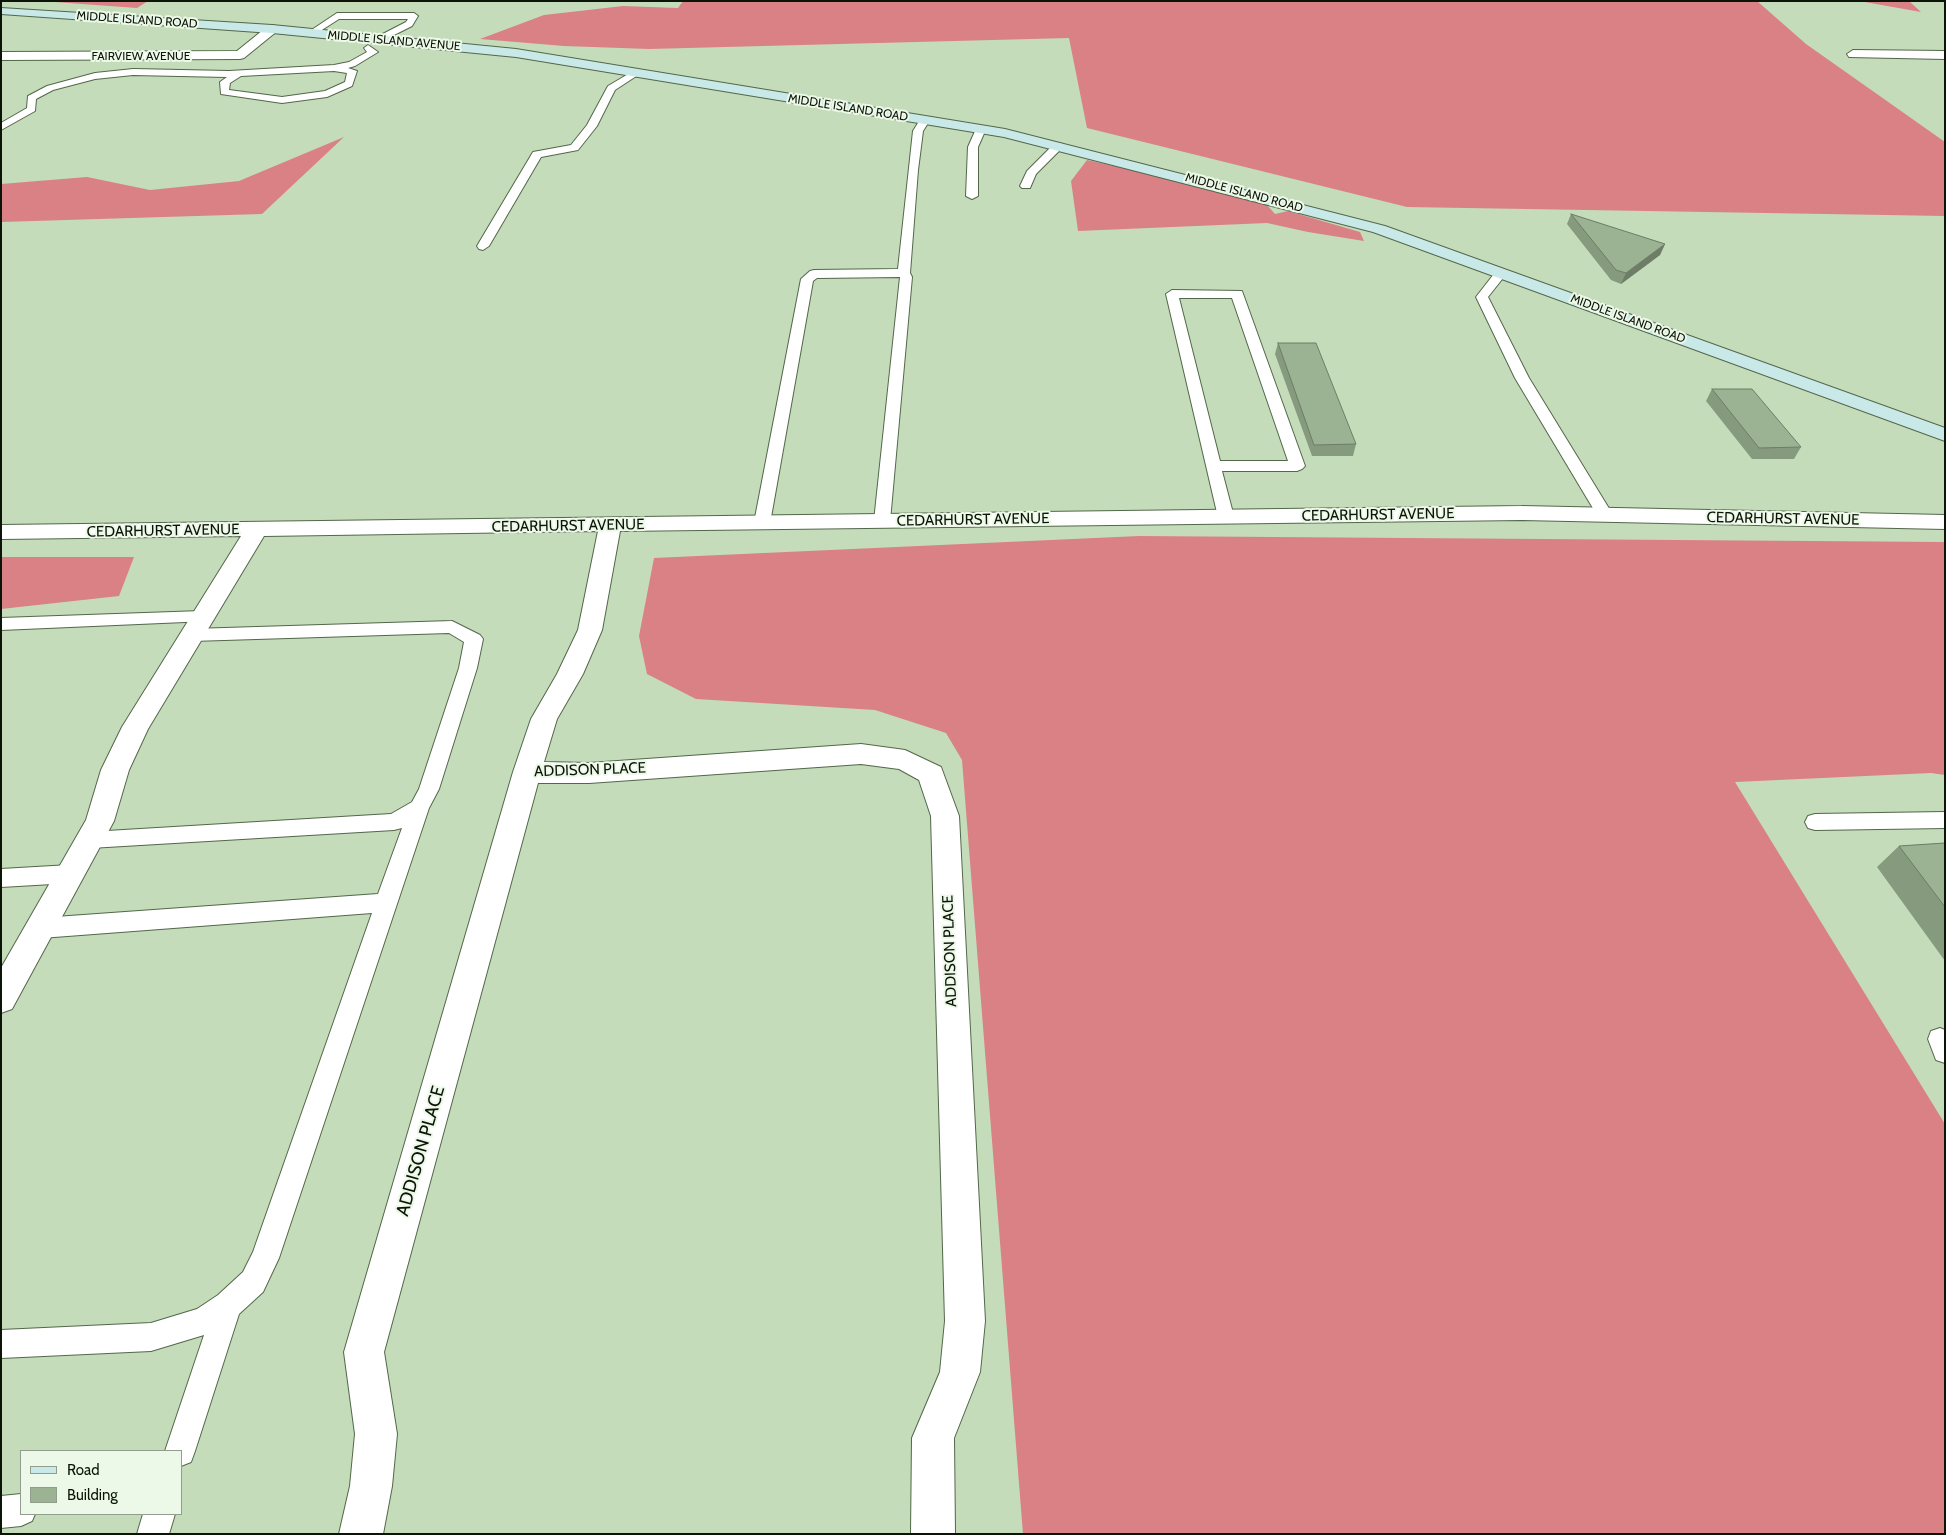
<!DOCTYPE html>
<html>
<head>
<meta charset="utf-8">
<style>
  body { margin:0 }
  #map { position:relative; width:1946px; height:1535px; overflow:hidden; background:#c4dcba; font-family:Cabin,sans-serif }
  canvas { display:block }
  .frame { position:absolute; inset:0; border:2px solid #0c1408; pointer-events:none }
  .legend { position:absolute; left:20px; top:1450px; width:162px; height:65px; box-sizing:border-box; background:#edf9e8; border:1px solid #939d8e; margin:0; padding:6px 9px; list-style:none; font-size:15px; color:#0c1408 }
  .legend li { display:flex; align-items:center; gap:10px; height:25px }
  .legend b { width:25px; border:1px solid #939d8e }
</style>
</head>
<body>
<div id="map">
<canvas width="1946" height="1535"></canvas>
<div class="frame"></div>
<ul class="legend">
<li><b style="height:6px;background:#c9e9e9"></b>Road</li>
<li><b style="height:14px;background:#9cb393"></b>Building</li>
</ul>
</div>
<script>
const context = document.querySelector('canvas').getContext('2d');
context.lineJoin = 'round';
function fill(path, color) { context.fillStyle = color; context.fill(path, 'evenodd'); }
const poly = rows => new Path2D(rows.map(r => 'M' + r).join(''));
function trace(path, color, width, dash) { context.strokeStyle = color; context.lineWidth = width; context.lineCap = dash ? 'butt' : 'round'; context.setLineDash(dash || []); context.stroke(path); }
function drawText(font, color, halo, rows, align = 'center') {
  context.font = font + ' Cabin,sans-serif'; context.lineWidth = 4; context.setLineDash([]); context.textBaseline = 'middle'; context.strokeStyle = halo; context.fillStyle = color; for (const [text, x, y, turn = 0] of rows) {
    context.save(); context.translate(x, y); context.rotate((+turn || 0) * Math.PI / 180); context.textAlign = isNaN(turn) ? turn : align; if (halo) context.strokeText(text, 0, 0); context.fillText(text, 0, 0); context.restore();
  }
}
fill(poly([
  [41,1,148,1,137,8],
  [683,1,1757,1,1806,44,1945,142,1945,216,1407,207,1087,128,1069,38,649,49,564,46,480,39,544,15,623,6,678,8],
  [1859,1,1909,1,1921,12],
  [344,137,262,214,1,222,1,184,87,177,150,190,239,181],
  [1087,160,1177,180,1267,205,1275,214,1288,211,1360,232,1364,241,1308,232,1267,223,1078,231,1071,181],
  [1139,536,1945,542,1945,775,1931,773,1735,782,1945,1124,1945,1534,1023,1534,962,760,946,733,875,710,696,699,647,674,639,636,654,558],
  [1,557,134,557,119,596,1,609]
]), '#da8186');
const lane = poly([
  [337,13,414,13,418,16,412,26,378,43,375,42,375,38,406,22,408,19,339,19,314,35,307,33,337,13],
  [368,45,378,52,355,66,348,68,357,71,352,86,327,97,282,103,221,94,220,82,227,77,133,75,95,79,53,90,36,99,35,111,1,130,1,123,27,108,28,96,47,86,95,73,133,69,229,71,334,65,349,62,367,52,364,48,368,45],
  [334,71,347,73,345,82,325,91,282,97,229,90,230,83,241,76,334,71],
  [635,70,638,71,638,75,615,90,597,126,578,150,541,157,489,246,483,250,479,249,477,246,533,152,571,145,587,125,608,86,635,70],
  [925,117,930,120,923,131,918,170,910,273,912,277,890,521,888,525,882,526,876,525,874,521,900,277,817,278,813,281,770,523,768,527,756,527,754,523,801,279,810,271,814,270,898,269,913,131,921,118,925,117],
  [981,126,986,129,978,147,978,196,972,199,966,196,968,147,976,129,981,126],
  [1058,143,1062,144,1063,146,1062,148,1036,174,1030,188,1022,188,1020,186,1027,171,1054,144,1058,143],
  [1501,269,1507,273,1488,297,1529,378,1613,515,1611,518,1605,520,1599,518,1597,515,1515,378,1476,297,1497,270,1501,269],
  [1172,290,1242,291,1305,466,1302,469,1297,471,1222,471,1234,517,1232,520,1226,522,1220,520,1218,517,1166,294,1172,290],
  [1179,298,1232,298,1288,461,1220,461,1179,298],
  [202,611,208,613,211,617,208,621,1,630,1,618,202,611],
  [452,621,480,635,483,639,477,668,439,789,429,808,279,1258,263,1292,239,1314,195,1451,191,1462,181,1466,181,1451,165,1451,204,1335,151,1351,1,1358,1,1330,151,1323,197,1309,218,1295,243,1272,253,1252,372,913,41,938,33,935,30,928,33,921,41,918,378,894,402,828,394,830,90,848,83,846,79,840,83,834,90,832,391,814,412,802,419,789,459,668,464,642,449,633,192,641,186,639,183,635,186,631,192,629,452,621],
  [1945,812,1945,828,1815,830,1808,828,1805,822,1808,816,1815,814,1945,812],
  [70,865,78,868,81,874,78,880,70,883,1,887,1,869,70,865],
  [1940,1028,1945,1030,1945,1063,1936,1060,1928,1039,1931,1031,1940,1028],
  [21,1494,21,1514,35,1514,32,1521,21,1526,1,1528,1,1496,21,1494],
  [143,1514,175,1514,169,1534,137,1534,143,1514]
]);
const street = poly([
  [272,25,276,26,278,29,276,32,244,58,240,59,1,60,1,52,237,51,268,26,272,25],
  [1853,50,1945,51,1945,59,1849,57,1847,54,1853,50],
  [1522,506,1945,515,1945,529,1522,520,620,531,602,630,583,674,557,719,544,762,589,763,861,744,905,750,941,767,959,816,985,1321,980,1372,954,1438,955,1534,911,1534,912,1438,940,1372,945,1321,931,816,919,780,899,769,861,764,589,783,538,783,384,1352,397,1434,392,1486,383,1534,339,1534,350,1486,355,1434,344,1352,513,772,531,719,557,674,578,630,598,531,264,536,148,729,129,770,114,821,12,1009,1,1013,1,968,86,820,101,770,122,727,241,536,1,539,1,525,1522,506]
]);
const secondary = poly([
  [1,8,272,25,516,49,1005,129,1385,226,1945,428,1945,441,1373,232,1004,137,516,57,272,33,1,14,1,8]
]);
trace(lane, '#53674a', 2);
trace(street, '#53674a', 2);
trace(secondary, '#53674a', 2);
fill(lane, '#fff');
fill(street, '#fff');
fill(secondary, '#c9e9e9');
fill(poly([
  [1571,214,1665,244,1660,255,1621,284,1611,280,1567,224],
  [1278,343,1356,444,1353,456,1312,456,1275,354],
  [1712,389,1801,447,1794,459,1752,459,1706,401],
  [1945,843,1945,961,1877,867,1899,846]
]), '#869a7e');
fill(poly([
  [1665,244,1660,255,1621,284,1626,273]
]), '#6d7d67');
const building = poly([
  [1571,214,1665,244,1626,273,1616,270,1571,214],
  [1278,343,1316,343,1356,444,1314,445,1278,343],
  [1712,389,1752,389,1801,447,1759,448,1712,389],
  [1945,843,1945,907,1899,846,1945,843]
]);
fill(building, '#9cb393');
trace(building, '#6d7d67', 1);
drawText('12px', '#0c1408', '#edf9e8', [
  ["MIDDLE ISLAND ROAD",137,20,4],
  ["MIDDLE ISLAND AVENUE",394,41,5],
  ["FAIRVIEW AVENUE",141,56],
  ["MIDDLE ISLAND ROAD",848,108,9],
  ["MIDDLE ISLAND ROAD",1244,193,15],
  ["MIDDLE ISLAND ROAD",1628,319,20]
]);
drawText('15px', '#0c1408', '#edf9e8', [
  ["CEDARHURST AVENUE",1378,515,-1],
  ["CEDARHURST AVENUE",1783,519,1],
  ["CEDARHURST AVENUE",973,520,-1],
  ["CEDARHURST AVENUE",568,526,-1],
  ["CEDARHURST AVENUE",163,531,-1],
  ["ADDISON PLACE",590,770,-2],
  ["ADDISON PLACE",950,951,-92]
]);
drawText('18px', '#0c1408', '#edf9e8', [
  ["ADDISON PLACE",421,1151,-74]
]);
</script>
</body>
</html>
